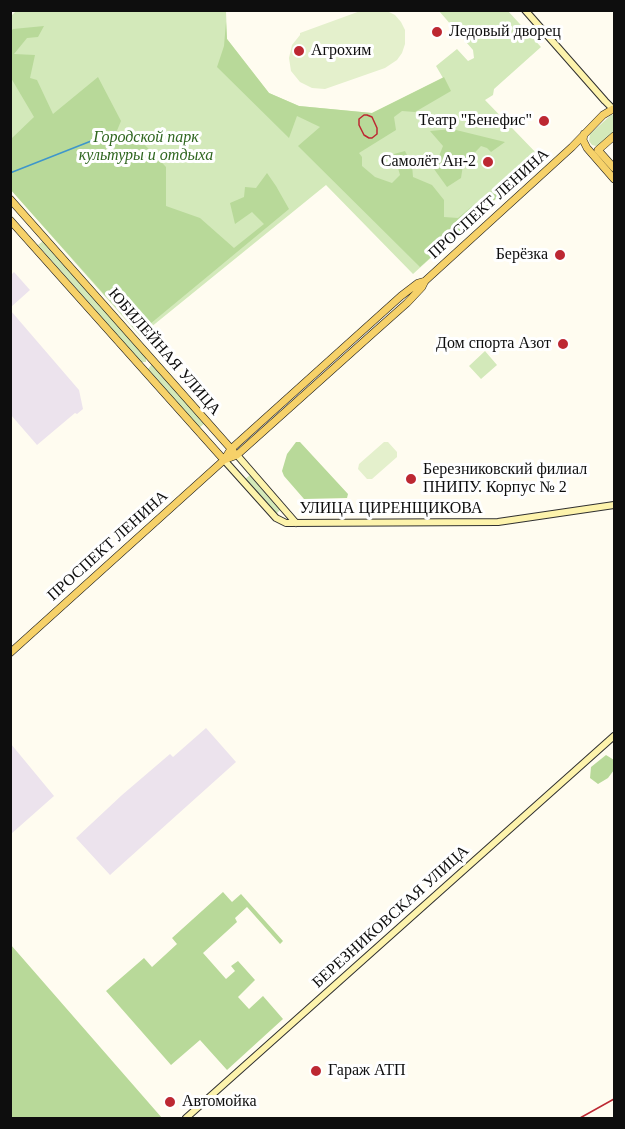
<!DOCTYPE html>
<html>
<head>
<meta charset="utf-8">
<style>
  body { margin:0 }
  #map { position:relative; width:625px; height:1129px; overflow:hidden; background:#fffcf0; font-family:Georgia,serif }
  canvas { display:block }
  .frame { position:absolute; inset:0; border:12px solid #0e0e0e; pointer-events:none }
</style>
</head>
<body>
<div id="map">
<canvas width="625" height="1129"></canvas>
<div class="frame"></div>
</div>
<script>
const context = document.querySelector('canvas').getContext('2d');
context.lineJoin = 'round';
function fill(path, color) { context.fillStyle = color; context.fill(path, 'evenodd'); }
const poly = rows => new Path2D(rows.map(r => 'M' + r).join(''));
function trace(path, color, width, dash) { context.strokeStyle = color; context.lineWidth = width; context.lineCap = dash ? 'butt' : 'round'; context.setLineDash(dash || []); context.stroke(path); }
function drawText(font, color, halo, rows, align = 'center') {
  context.font = font + ' Georgia,serif'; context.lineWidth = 6; context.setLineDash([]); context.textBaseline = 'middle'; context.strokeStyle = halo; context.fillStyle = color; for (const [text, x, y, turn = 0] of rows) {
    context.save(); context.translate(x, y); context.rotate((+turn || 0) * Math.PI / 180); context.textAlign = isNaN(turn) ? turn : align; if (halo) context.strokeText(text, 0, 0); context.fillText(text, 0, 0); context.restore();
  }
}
fill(poly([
  [14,272,30,290,11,307,11,275],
  [11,311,79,390,83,409,77,414,75,413,37,445,11,415],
  [206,728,236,762,110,875,76,838,122,795,170,754,173,757],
  [11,744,54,796,11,834,10,834]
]), '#ece3ed');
fill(poly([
  [17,10,226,11,227,39,269,93,299,106,372,113,443,78,436,66,457,49,468,61,474,58,473,50,439,11,508,11,541,47,494,89,493,95,485,100,541,158,413,274,326,185,140,336,11,190,10,17],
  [611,115,614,115,614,132,601,145,596,146,592,145,589,141,590,134],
  [43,241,146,357,146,362,141,362,38,245],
  [485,351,497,365,481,379,469,366],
  [152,364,205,423,199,428,148,369],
  [250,475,280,510,275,515,244,480]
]), '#d3e9ba');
fill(poly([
  [226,22,227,39,269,93,299,106,372,113,444,77,451,91,415,112,402,111,394,117,396,130,359,153,362,157,362,166,375,177,392,183,400,175,394,154,405,151,412,165,413,177,432,185,444,200,444,217,458,218,482,198,516,173,537,154,541,158,420,267,298,146,320,127,297,116,289,138,217,67,224,46],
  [44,26,38,37,27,38,14,54,35,55,30,78,37,80,53,114,98,77,121,121,113,140,130,138,144,144,166,167,166,206,200,218,234,248,264,224,252,212,235,224,230,203,244,197,245,187,256,188,267,173,276,186,289,209,144,329,135,329,11,190,11,139,34,117,11,78,11,31,13,29],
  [452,129,505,142,491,152,487,148,481,146,463,165,461,178,447,187,434,169,443,146,430,131],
  [296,442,300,442,348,494,347,498,304,499,284,476,282,471,287,454],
  [606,755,614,760,614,770,608,778,598,784,590,778,591,767],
  [223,892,232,902,241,894,283,941,280,944,247,907,235,918,237,922,203,953,226,979,235,971,231,966,238,961,255,980,238,997,249,1009,263,996,283,1019,227,1070,200,1040,171,1065,106,991,144,958,152,967,177,944,172,938],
  [10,945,11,945,162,1118,11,1118]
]), '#b8d999');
fill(poly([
  [363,10,387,11,395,15,401,22,405,30,405,44,402,53,397,60,385,68,325,89,312,88,300,82,291,71,289,58,292,45,300,35,300,33],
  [384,442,388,442,397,452,397,457,372,479,367,479,358,469,359,464]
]), '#e4f0cc');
trace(poly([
  [10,173,114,132]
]), '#3e96cb', 1.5);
const secondary = poly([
  [525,10,605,101,613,109,614,108],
  [237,455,296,523],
  [224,460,276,518,286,523,498,522,614,505],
  [186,1118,614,736]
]);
const primary = poly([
  [584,134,583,140,587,148,614,179],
  [598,150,614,168],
  [598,150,614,136],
  [10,199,233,451],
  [10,220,224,460],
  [224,460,237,455,371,335,407,303,422,287,425,281,572,147,603,115,613,109,614,110],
  [10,653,224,460,231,449,401,296,418,283,425,281]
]);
trace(secondary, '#303030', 8);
trace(primary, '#1f1f1f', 8);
trace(secondary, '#fdf3ac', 6);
trace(primary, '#f6d169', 7);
trace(poly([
  [364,115,367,115,372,117,377,128,377,134,372,138,369,138,364,135,359,125,359,119,364,115],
  [580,1118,614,1099]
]), '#bd2832', 1.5);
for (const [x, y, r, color] of [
  [437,32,6,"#bd2832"],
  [299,51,6,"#bd2832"],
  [544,121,6,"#bd2832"],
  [488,162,6,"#bd2832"],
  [560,255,6,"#bd2832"],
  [563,344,6,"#bd2832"],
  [411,479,6,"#bd2832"],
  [316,1071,6,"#bd2832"],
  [170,1102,6,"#bd2832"]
]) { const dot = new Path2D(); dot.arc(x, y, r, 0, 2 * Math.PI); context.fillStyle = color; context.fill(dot); trace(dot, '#fff', 2); }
drawText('16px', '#0e0e0e', '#fff', [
  ["Ледовый дворец",449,32],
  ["Агрохим",311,51],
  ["Театр \"Бенефис\"",532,121,"right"],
  ["Самолёт Ан-2",476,162,"right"],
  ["Берёзка",548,255,"right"],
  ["Дом спорта Азот",551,344,"right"],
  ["Березниковский филиал",423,470],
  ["ПНИПУ. Корпус № 2",423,488],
  ["Гараж АТП",328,1071],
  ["Автомойка",182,1102]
], 'left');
drawText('italic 16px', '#2f661f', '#fff', [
  ["Городской парк",146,138],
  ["культуры и отдыха",146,156]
]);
drawText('16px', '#0e0e0e', '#fff', [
  ["ПРОСПЕКТ ЛЕНИНА",489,204,-42],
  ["ЮБИЛЕЙНАЯ УЛИЦА",164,352,49],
  ["УЛИЦА ЦИРЕНЩИКОВА",391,509],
  ["ПРОСПЕКТ ЛЕНИНА",108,546,-42],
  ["БЕРЕЗНИКОВСКАЯ УЛИЦА",391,917,-42]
]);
</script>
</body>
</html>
